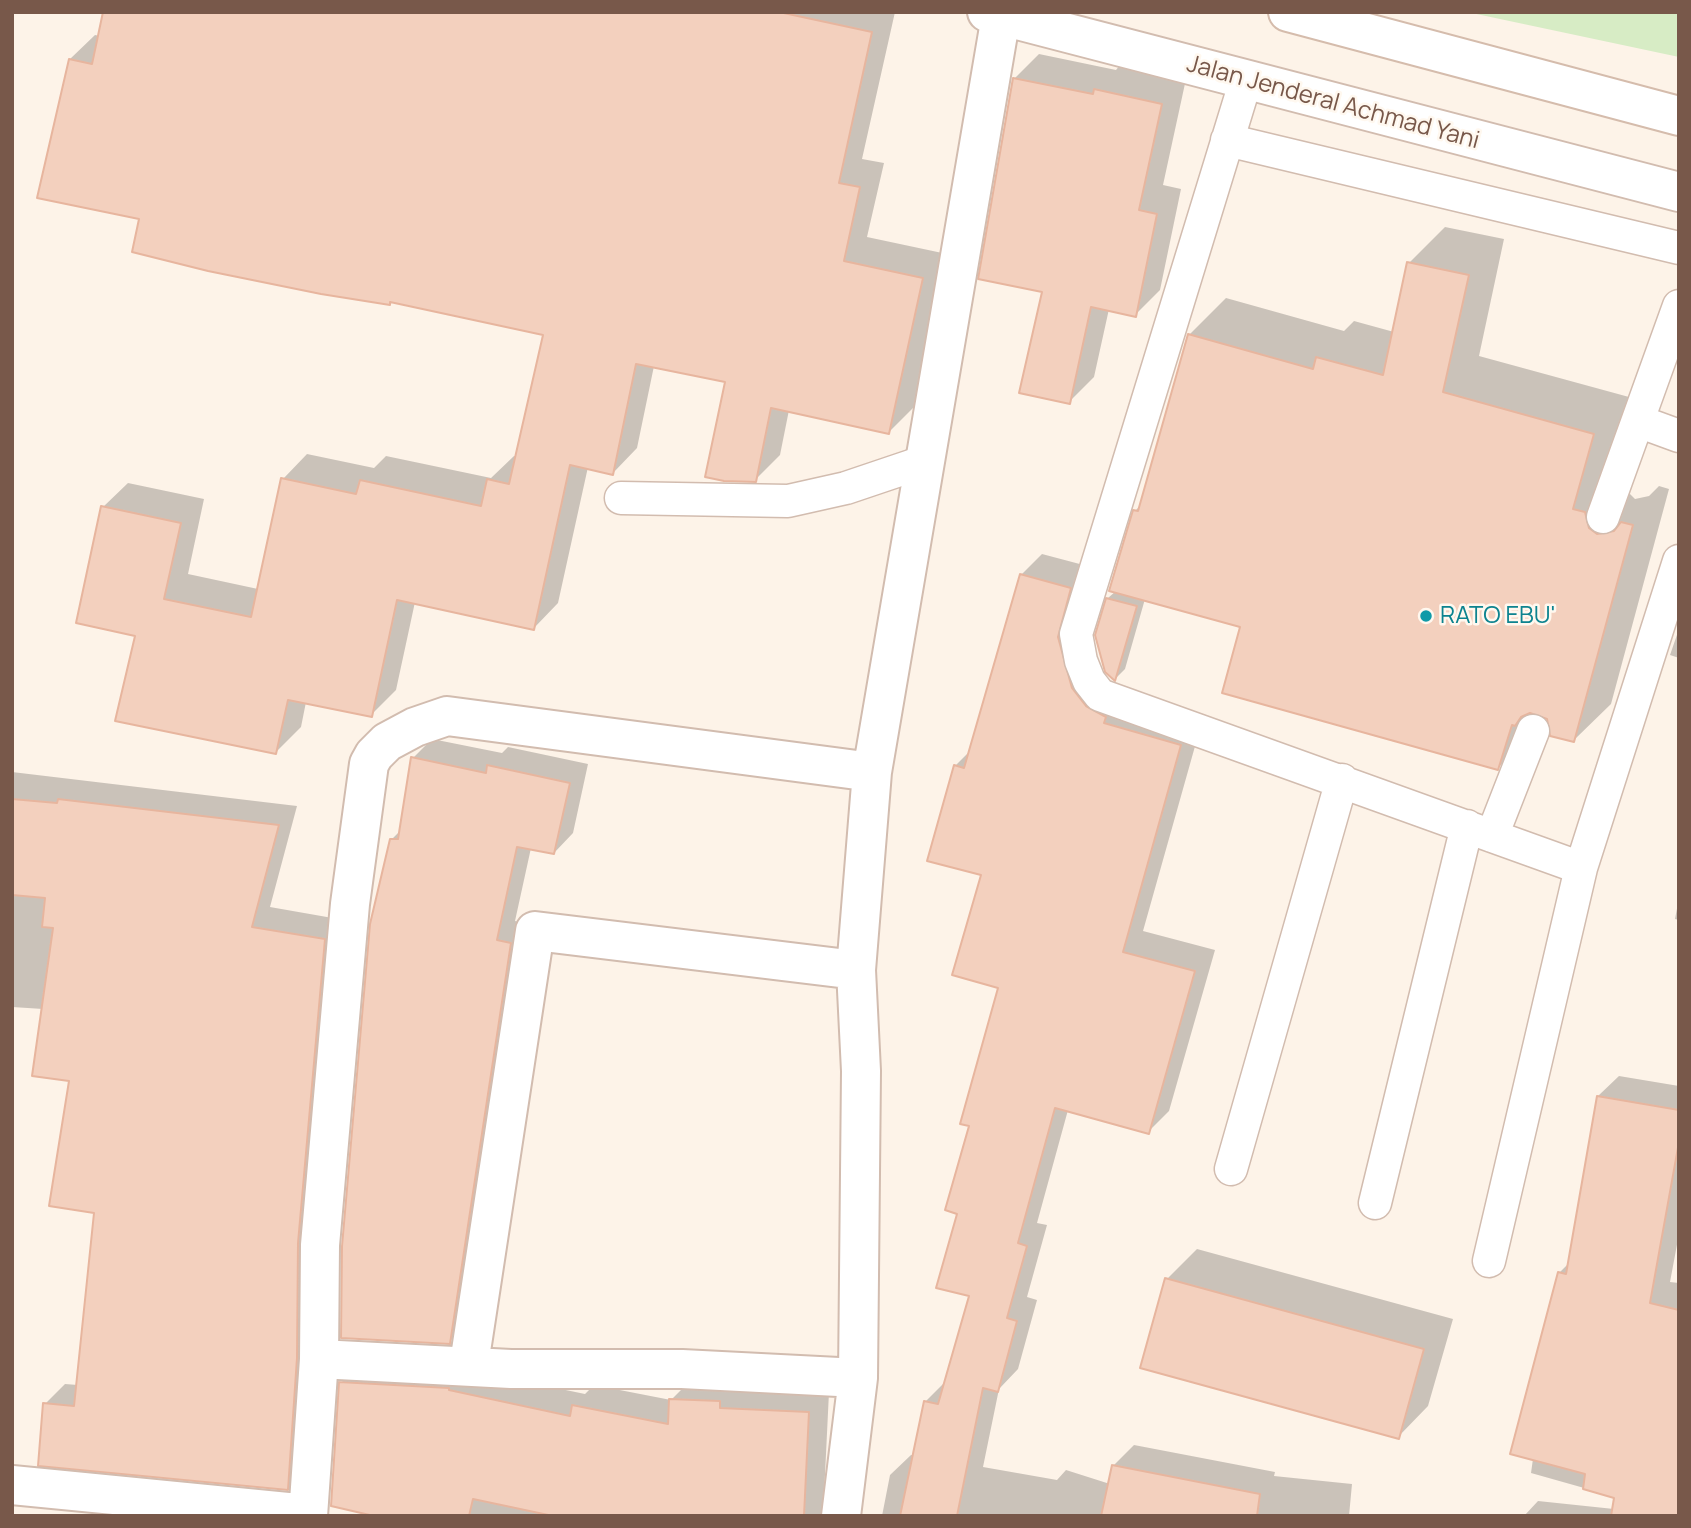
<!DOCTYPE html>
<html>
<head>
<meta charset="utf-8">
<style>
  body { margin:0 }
  #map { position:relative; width:1691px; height:1528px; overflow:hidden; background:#fdf3e8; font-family:Manrope,sans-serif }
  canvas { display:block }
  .frame { position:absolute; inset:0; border:14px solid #78584a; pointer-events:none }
</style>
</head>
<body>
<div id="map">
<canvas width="1691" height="1528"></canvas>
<div class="frame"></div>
</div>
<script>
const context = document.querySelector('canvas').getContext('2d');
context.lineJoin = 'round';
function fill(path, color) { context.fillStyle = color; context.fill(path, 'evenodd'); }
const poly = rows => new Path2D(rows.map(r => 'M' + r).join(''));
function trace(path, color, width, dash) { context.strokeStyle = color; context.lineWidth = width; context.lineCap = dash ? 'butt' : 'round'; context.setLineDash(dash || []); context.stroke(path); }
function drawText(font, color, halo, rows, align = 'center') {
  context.font = font + ' Manrope,sans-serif'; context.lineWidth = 5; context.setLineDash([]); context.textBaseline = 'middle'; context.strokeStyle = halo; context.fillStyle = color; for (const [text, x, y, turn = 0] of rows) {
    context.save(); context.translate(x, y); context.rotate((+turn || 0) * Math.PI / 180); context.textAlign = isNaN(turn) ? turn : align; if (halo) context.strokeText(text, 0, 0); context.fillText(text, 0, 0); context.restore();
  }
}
fill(poly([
  [1467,12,1679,12,1679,57]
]), '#d7ecc5');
fill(poly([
  [105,12,895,12,862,159,884,163,867,237,947,254,914,407,889,432,789,410,780,455,755,480,727,381,654,366,637,448,613,473,588,467,558,603,534,628,415,602,396,690,371,715,306,702,301,727,276,752,137,634,103,507,128,483,204,499,188,574,258,589,283,479,307,454,374,468,386,456,491,478,514,456,517,456,545,334,392,301,389,303,141,218,70,59,95,35,100,36],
  [1039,54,1116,70,1120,65,1186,79,1163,185,1181,189,1160,290,1135,315,1109,309,1094,377,1069,402,1044,291,1014,79],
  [1445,227,1504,239,1479,356,1629,397,1608,472,1635,499,1649,496,1659,486,1669,489,1611,704,1574,740,1548,718,1539,715,1534,731,1498,768,1242,626,1145,599,1125,669,1115,679,1097,635,1108,598,1116,591,1135,511,1143,503,1189,335,1226,298,1344,331,1354,321,1394,332,1409,263],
  [1042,554,1091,567,1078,615,1106,686,1201,725,1143,931,1215,950,1169,1111,1148,1132,1068,1110,1037,1223,1047,1225,1027,1297,1037,1300,1018,1369,999,1389,983,1467,1057,1480,1066,1470,1110,1484,1113,1466,1134,1445,1275,1472,1274,1476,1352,1484,1349,1516,882,1516,890,1475,911,1455,915,1455,925,1402,946,1381,971,1295,960,1213,971,1125,1000,986,983,874,955,766,971,750,1021,575],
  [1679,629,1679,658,1670,655],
  [432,739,502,753,508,747,588,764,573,833,554,853,531,848,515,921,529,924,469,1323,449,1342,392,839,401,830,413,758],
  [12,772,297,806,270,907,344,920,307,1468,287,1488,45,1404,65,1384,78,1385,96,1212,71,1079,43,1009,12,1007],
  [1679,898,1679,920,1675,919],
  [1619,1076,1679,1086,1679,1234,1670,1282,1679,1283,1679,1516,1524,1516,1538,1501,1614,1509,1616,1497,1531,1473,1559,1273,1569,1263,1598,1096],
  [1197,1249,1453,1319,1428,1406,1398,1437,1167,1279],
  [362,1362,469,1370,585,1394,594,1385,671,1400,692,1379,829,1392,823,1516,382,1516,341,1383]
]), '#0003');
const building = poly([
  [103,12,779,12,872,32,839,183,860,187,844,261,923,278,889,434,771,408,756,482,724,481,705,477,725,382,636,364,613,475,570,465,534,630,397,600,372,717,288,700,276,754,115,721,135,636,76,623,101,506,181,523,164,599,251,617,281,478,356,494,360,480,481,506,487,479,509,484,543,335,390,302,390,305,321,294,208,271,132,252,139,219,37,198,69,59,92,64,103,12],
  [1013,78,1093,94,1094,89,1162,104,1139,210,1157,214,1136,317,1091,307,1070,404,1019,393,1042,292,978,279,1013,78],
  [1407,262,1469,275,1443,392,1594,434,1573,509,1585,512,1589,528,1597,534,1614,531,1621,522,1633,525,1574,742,1550,736,1547,719,1530,713,1521,717,1515,726,1512,725,1498,770,1222,693,1240,627,1109,591,1133,510,1138,511,1188,334,1313,369,1316,357,1383,375,1407,262],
  [1020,574,1071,588,1058,637,1072,688,1086,706,1106,717,1104,723,1181,745,1123,952,1195,971,1149,1134,1055,1108,1018,1243,1027,1246,1007,1318,1017,1321,998,1392,983,1388,957,1516,900,1516,924,1401,938,1404,969,1296,936,1288,957,1214,945,1210,969,1126,960,1124,998,988,952,975,981,875,927,861,954,765,964,768,1020,574],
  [1106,598,1137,606,1115,681,1105,672,1095,635,1106,598],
  [411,757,486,773,487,765,570,783,554,854,517,847,497,940,511,943,450,1344,341,1338,342,1246,370,924,390,839,398,839,411,757],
  [12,799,57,803,58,799,279,825,252,927,325,939,298,1243,297,1358,288,1490,38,1466,43,1403,74,1406,94,1213,49,1206,69,1081,32,1076,53,928,42,927,45,898,12,895,12,799],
  [1597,1096,1679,1110,1679,1142,1650,1303,1679,1310,1679,1516,1611,1516,1614,1498,1583,1489,1585,1474,1510,1454,1558,1272,1566,1274,1597,1096],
  [1165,1278,1424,1349,1399,1439,1140,1368,1165,1278],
  [339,1382,449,1388,449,1390,570,1416,572,1405,668,1424,669,1399,720,1401,720,1408,809,1412,804,1516,553,1516,473,1499,469,1516,374,1516,331,1506,339,1382],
  [1112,1465,1260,1494,1257,1516,1101,1516,1112,1465]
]);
fill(building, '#f3d0be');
trace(building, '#e7b59e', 2);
const service = poly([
  [1246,80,1076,634,1081,661,1089,681,1100,695,1581,868,1679,561],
  [1227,140,1679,248],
  [1638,421,1679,436],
  [621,498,788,501,846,488,926,461],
  [1603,517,1679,306],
  [1492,836,1533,731],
  [1231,1169,1342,780],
  [1375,1203,1467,826],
  [1489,1261,1581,868]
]);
const minor = poly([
  [319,1359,511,1369,682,1369,858,1378],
  [469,1364,535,931,856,970],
  [12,1485,308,1514],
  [308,1516,319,1359,320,1245,350,904,369,764,374,755,387,742,415,727,447,716,872,772],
  [841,1516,858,1378,861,1071,856,970,872,772,1001,16]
]);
const tertiary = poly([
  [987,12,1679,192]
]);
const secondary = poly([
  [1288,12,1679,116]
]);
trace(service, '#d2bcaf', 35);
trace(minor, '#d2bcaf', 42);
trace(tertiary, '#d2bcaf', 42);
trace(secondary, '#d5bcac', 42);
trace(service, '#fff', 32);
trace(minor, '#fff', 38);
trace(tertiary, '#fff', 38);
trace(secondary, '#fff', 38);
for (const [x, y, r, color] of [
  [1426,616,7,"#0f9aa8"]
]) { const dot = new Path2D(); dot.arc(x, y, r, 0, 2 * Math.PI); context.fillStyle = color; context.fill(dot); trace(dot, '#fff8ef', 2.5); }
drawText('24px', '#78584a', '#fff8ef', [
  ["Jalan Jenderal Achmad Yani",1333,103,15]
]);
drawText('24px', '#0d838f', '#fff8ef', [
  ["RATO EBU'",1440,616]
], 'left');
</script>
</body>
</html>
